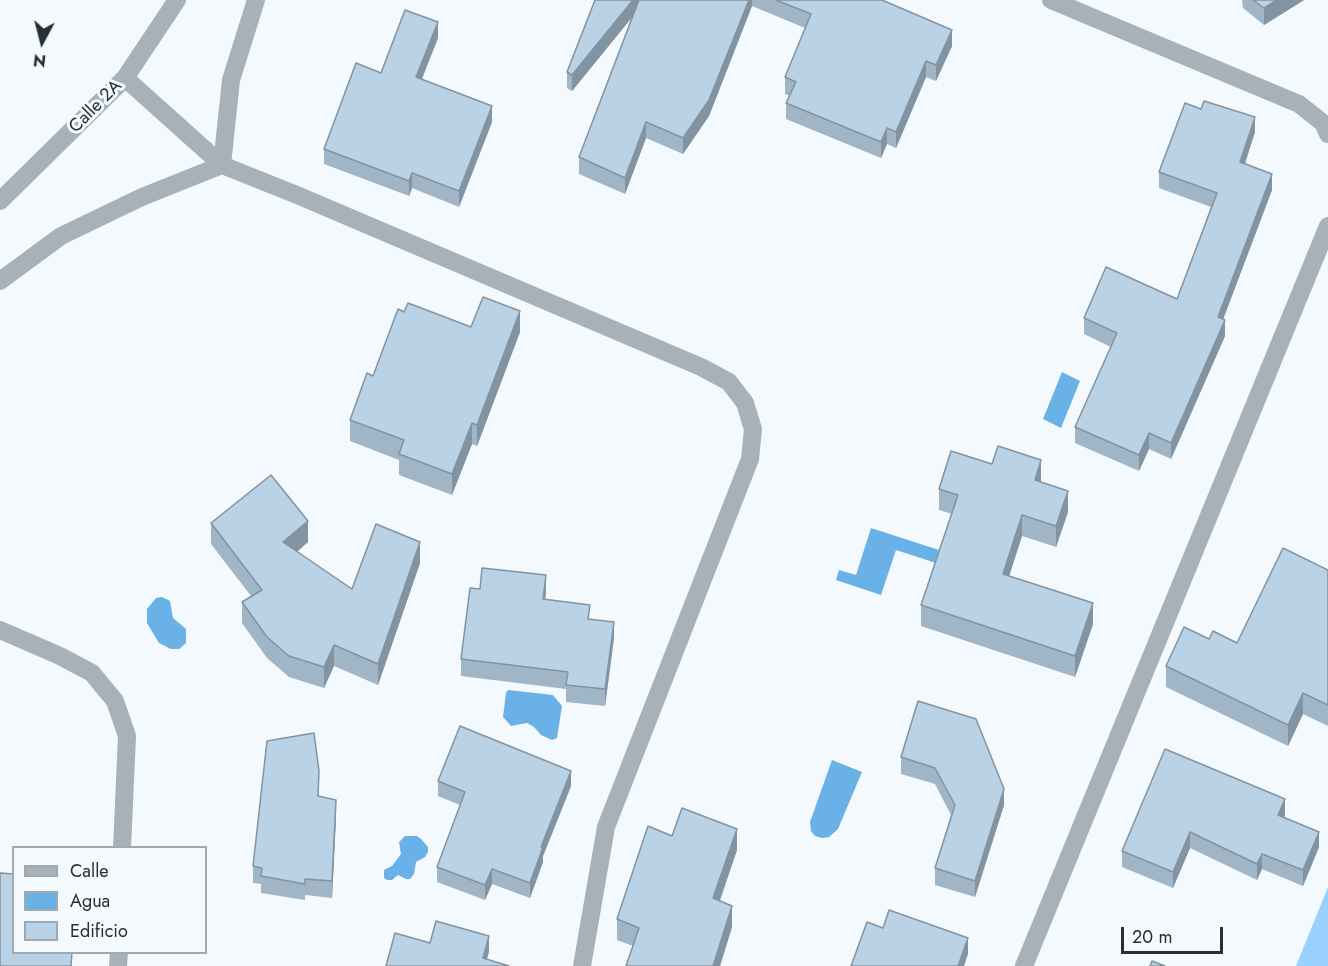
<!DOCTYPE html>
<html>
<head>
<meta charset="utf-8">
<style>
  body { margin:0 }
  #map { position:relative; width:1328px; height:966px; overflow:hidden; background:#f4f9fd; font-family:Jost,sans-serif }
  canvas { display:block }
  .legend { position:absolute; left:12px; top:846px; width:195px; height:108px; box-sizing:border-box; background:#f4f9fd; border:2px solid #a1a8ae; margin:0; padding:8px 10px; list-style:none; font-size:18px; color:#252f37 }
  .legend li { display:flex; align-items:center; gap:12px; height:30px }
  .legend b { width:30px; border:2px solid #a1a8ae }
  .north { position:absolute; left:12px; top:12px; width:60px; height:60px; -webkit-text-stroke:4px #f4f9fd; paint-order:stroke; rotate:187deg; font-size:16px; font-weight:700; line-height:24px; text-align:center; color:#252f37 }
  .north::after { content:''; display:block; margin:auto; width:21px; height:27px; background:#252f37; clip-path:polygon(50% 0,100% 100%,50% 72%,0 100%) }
  .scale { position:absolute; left:1121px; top:927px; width:102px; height:27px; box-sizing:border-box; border:3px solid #252f37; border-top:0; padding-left:8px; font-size:18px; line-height:21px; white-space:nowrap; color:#252f37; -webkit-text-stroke:4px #f4f9fd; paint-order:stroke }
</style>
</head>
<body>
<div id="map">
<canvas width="1328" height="966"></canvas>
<ul class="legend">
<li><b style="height:8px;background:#a6b1ba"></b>Calle</li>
<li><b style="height:16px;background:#6ab1e8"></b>Agua</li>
<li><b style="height:16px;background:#bad2e6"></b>Edificio</li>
</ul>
<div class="north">N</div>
<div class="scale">20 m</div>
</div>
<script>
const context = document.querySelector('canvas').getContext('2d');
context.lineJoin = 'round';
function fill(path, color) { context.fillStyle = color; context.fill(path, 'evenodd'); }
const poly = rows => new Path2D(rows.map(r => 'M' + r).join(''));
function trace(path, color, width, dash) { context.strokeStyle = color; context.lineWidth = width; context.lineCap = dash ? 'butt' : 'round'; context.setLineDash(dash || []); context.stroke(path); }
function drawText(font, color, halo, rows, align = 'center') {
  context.font = font + ' Jost,sans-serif'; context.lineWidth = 6; context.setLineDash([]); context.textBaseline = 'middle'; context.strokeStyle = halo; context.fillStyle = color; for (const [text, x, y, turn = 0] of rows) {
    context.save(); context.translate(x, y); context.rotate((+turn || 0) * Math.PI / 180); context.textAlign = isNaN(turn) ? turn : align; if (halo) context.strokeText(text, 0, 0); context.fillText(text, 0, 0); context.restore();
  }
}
fill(poly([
  [1328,887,1328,966,1296,966]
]), '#99d1fe');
fill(poly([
  [1062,372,1080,381,1061,428,1043,419],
  [871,528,939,550,936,563,896,550,881,595,836,580,839,570,856,575],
  [162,597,170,601,173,618,186,629,186,643,179,649,171,649,159,643,147,623,147,609,156,598],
  [508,690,553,695,562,706,557,738,552,740,541,735,534,727,527,723,511,726,503,717,506,693],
  [832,760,862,772,838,829,829,837,822,838,815,836,811,831,810,822],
  [405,836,417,836,421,839,428,847,428,852,425,857,416,862,414,874,410,879,406,879,398,875,392,880,387,880,384,878,384,870,392,866,401,854,399,842]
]), '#6ab1e8');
trace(poly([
  [1051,0,1299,104,1323,123,1328,134],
  [125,78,222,165,297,195,701,367,729,382,745,403,753,429,750,459,606,827,582,966],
  [222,165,231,80,256,0],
  [0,201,125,78,177,0],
  [0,281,61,236,142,197,222,165],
  [0,630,60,656,92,673,115,701,127,736,122,848],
  [118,966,119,952],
  [1024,966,1328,226]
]), '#a6b1ba', 18);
fill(poly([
  [595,0,882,0,952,46,936,81,926,77,896,148,887,144,881,158,786,119,786,103,790,96,785,94,785,77,805,28,752,6,709,116,683,154,646,138,625,194,579,174,579,157,632,17,572,91,567,88,567,72],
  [1242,0,1304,0,1264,25,1243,8],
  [438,38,422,79,492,122,459,207,412,188,409,196,324,164,324,149,381,73],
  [1201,109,1255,132,1245,164,1272,190,1223,319,1225,336,1171,459,1149,449,1139,471,1075,443,1075,427,1111,347,1084,334,1084,318,1177,299,1211,207,1159,188,1159,172],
  [404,312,471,327,520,332,477,446,472,444,452,495,399,475,399,460,350,441,350,420,373,376],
  [1041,482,1068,512,1056,547,1022,536,1009,576,1093,624,1075,677,921,626,921,605,952,514,939,510,939,489],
  [211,523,308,542,297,552,352,589,420,563,378,685,334,666,324,688,289,677,267,658,242,623,242,602,251,596,211,544],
  [1328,570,1328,726,1303,714,1288,746,1166,687,1166,666,1209,639,1237,643],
  [480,589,546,592,545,600,590,619,614,638,605,706,566,702,566,689,461,676,461,659],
  [918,701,1004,805,975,897,935,885,935,868,951,815,935,784,901,774,901,757],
  [1165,749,1285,815,1284,818,1319,847,1303,886,1262,869,1257,880,1190,848,1173,888,1122,867,1122,851],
  [438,781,571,786,543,856,543,862,530,898,492,884,485,900,437,882,437,867,460,805,438,796],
  [319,788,319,797,336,817,332,898,305,895,305,900,261,893,261,884,253,883,253,866],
  [672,836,737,850,720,901,732,927,720,966,626,966,633,946,617,940,617,919]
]), '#a0b5c6');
fill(poly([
  [633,0,643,0,643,4,572,91,572,75],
  [749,0,752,0,752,6,709,116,683,154,683,138],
  [1277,0,1304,0,1264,25,1264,8],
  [438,22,438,38,416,93,416,77],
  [952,30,952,46,936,81,936,65],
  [926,61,926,77,896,148,896,132],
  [492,106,492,122,459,207,459,191],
  [1255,117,1255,132,1240,178,1240,162],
  [646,122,646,138,625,194,625,178],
  [887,128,887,144,881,158,881,142],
  [412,173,412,188,409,196,409,181],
  [1272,174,1272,190,1218,333,1218,317],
  [520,311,520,332,477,446,477,425],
  [1225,320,1225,336,1171,459,1171,443],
  [472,423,472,444,452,495,452,474],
  [1149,433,1149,449,1139,471,1139,455],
  [1041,460,1041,481,1035,501,1035,480],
  [1068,491,1068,512,1056,547,1056,526],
  [1022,515,1022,536,1003,595,1003,574],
  [308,521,308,542,283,563,283,542],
  [420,542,420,563,378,685,378,664],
  [546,575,546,592,543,616,543,599],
  [1093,603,1093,624,1075,677,1075,656],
  [614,622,614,638,605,706,605,689],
  [334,645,334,666,324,688,324,667],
  [1303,693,1303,714,1288,746,1288,725],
  [571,771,571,786,543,856,543,862,530,898,530,883,541,847],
  [1004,789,1004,805,975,897,975,881],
  [1285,799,1285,815,1278,831,1278,815],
  [336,800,336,817,332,898,332,881],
  [737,829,737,850,713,919,713,898],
  [1190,832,1190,848,1173,888,1173,872],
  [1319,832,1319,847,1303,886,1303,870],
  [1262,854,1262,869,1257,880,1257,864],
  [492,869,492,884,485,900,485,885],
  [732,906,732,927,720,966,713,966],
  [489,936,489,952,485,966,483,958],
  [968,938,968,954,964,966,958,966]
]), '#8293a1');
const building = poly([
  [595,0,633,0,572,75,567,72,595,0],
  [639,0,749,0,709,100,683,138,646,122,625,178,579,157,639,0],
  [776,0,882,0,952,30,936,65,926,61,896,132,887,128,881,142,786,103,796,82,785,77,811,14,776,0],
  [1253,0,1277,0,1264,8,1253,0],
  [405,10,438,22,416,77,492,106,459,191,412,173,409,181,324,149,356,63,381,73,405,10],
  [1204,101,1255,117,1240,162,1272,174,1218,317,1225,320,1171,443,1149,433,1139,455,1075,427,1117,333,1084,318,1106,267,1177,299,1217,193,1159,172,1185,103,1201,109,1204,101],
  [483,297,520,311,477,425,472,423,452,474,399,454,404,440,350,420,367,373,373,376,398,309,404,312,408,303,471,327,483,297],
  [998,446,1041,460,1035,480,1068,491,1056,526,1022,515,1003,574,1093,603,1075,656,921,605,958,495,939,489,951,451,992,464,998,446],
  [271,475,308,521,283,542,352,589,376,524,420,542,378,664,334,645,324,667,289,656,267,637,242,602,262,590,211,523,271,475],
  [1283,548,1328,570,1328,705,1303,693,1288,725,1166,666,1184,627,1209,639,1213,631,1237,643,1283,548],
  [482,568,546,575,543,599,590,605,588,619,614,622,605,689,566,685,568,672,461,659,470,588,480,589,482,568],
  [918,701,976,719,1004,789,975,881,935,868,955,805,935,768,901,757,918,701],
  [460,726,571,771,541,847,543,847,530,883,492,869,485,885,437,867,465,792,438,781,460,726],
  [314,733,319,771,318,796,336,800,332,881,305,879,305,884,261,876,262,868,253,866,267,741,314,733],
  [1165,749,1285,799,1278,815,1319,832,1303,870,1262,854,1257,864,1190,832,1173,872,1122,851,1165,749],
  [682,808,737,829,713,898,732,906,713,966,626,966,639,928,617,919,648,826,672,836,682,808],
  [0,873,14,874,14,952,72,952,71,966,0,966,0,873],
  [889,910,968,938,958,966,851,966,867,922,883,928,889,910],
  [436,921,489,936,483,958,509,966,386,966,395,933,430,943,436,921],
  [1152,961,1165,966,1150,966,1152,961]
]);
fill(building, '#bad2e6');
trace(building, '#8293a1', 1.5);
drawText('18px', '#252f37', '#f4f9fd', [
  ["Calle 2A",96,107,-45]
]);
</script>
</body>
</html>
